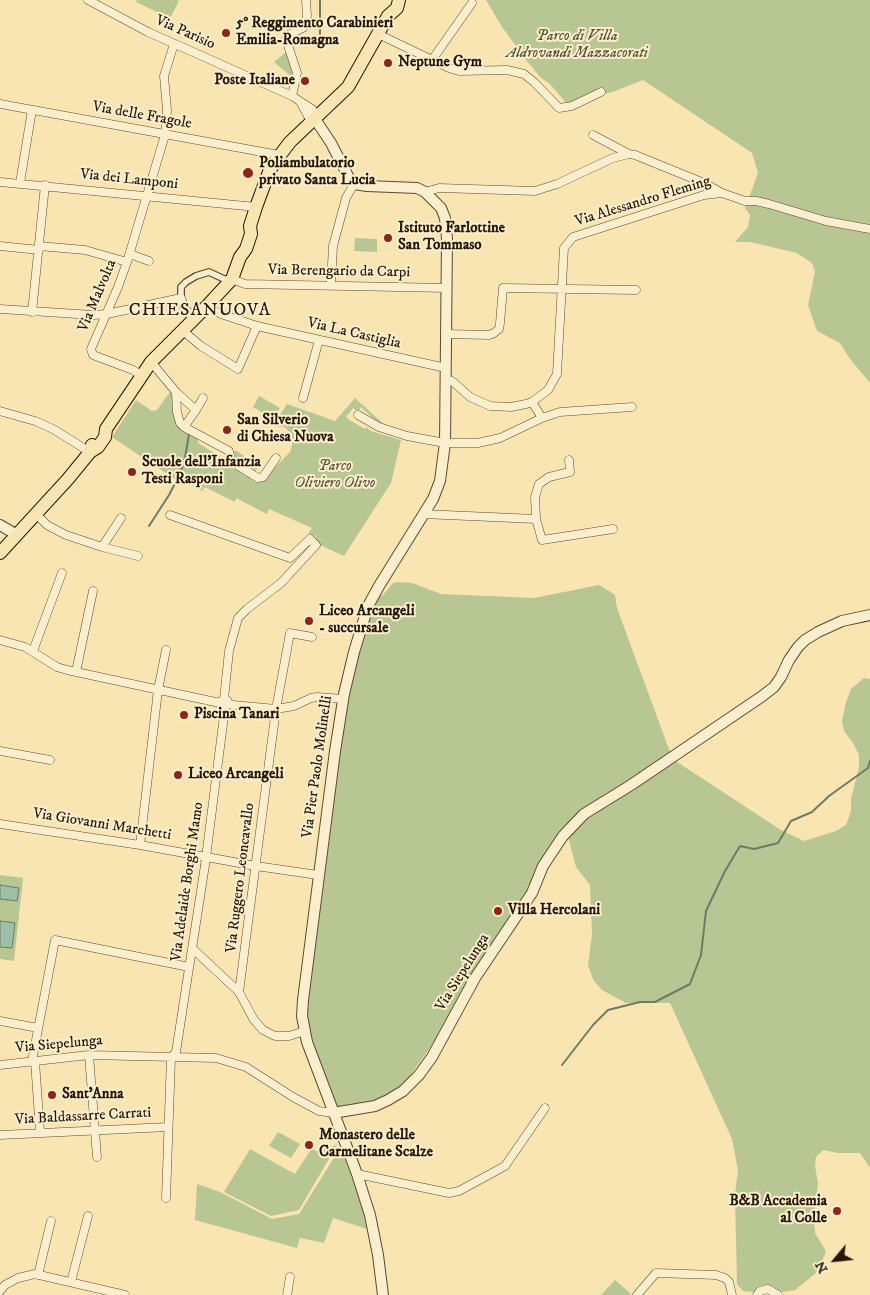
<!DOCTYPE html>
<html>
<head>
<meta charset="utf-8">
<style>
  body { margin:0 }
  #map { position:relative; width:870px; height:1295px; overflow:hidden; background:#f9e5b2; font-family:"IM FELL DW Pica",serif }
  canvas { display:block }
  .north { position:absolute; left:810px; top:1235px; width:50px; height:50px; -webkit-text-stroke:4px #fbeecd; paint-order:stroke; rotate:242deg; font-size:14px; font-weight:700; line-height:20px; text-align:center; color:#261604 }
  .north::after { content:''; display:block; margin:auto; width:18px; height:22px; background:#261604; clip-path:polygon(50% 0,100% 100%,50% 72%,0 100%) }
</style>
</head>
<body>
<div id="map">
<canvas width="870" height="1295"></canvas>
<div class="north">N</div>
</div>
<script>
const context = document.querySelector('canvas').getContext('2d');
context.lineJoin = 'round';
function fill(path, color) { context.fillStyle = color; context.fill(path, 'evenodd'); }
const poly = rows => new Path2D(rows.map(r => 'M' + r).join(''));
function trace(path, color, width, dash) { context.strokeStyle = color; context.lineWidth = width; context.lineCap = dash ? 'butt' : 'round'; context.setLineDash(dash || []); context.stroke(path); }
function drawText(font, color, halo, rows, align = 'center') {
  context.font = font + ' "IM FELL DW Pica",serif'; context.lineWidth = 4; context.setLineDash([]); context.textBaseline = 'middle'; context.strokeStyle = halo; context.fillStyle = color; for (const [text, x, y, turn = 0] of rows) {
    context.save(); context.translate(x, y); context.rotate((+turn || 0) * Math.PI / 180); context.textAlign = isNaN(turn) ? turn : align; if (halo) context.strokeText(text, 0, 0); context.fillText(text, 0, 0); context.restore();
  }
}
fill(poly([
  [137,0,177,0,179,1,170,18,136,2],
  [486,0,870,0,870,383,850,359,840,343,817,331,808,305,815,272,812,263,797,253,750,242,735,242,748,227,750,215,745,208,758,173,752,153,643,80,615,91,568,105,550,84,540,77,527,61,502,27],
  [286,52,294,75,293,78,274,62],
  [355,238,377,239,377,252,354,251],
  [172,389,174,413,198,439,198,443,261,482,290,452,292,445,292,435,290,432,284,427,273,426,287,404,335,421,355,398,387,427,381,426,361,407,358,412,353,408,346,417,351,421,365,429,366,427,371,431,401,440,391,483,344,556,320,545,315,536,308,534,312,528,269,509,267,514,236,498,235,502,205,487,202,491,185,482,182,484,112,437,136,400,152,411,157,410],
  [259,396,280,408,273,419,253,407],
  [235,450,259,466,254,473,232,459],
  [398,582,412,583,441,594,534,598,599,585,609,591,615,595,617,608,670,752,580,813,564,828,549,851,522,902,516,901,509,920,439,1035,407,1080,394,1094,380,1101,357,1106,336,1106,310,1040,306,1013,351,667,371,610,379,596,383,595,393,583],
  [864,678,870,679,870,1168,860,1153,838,1153,823,1150,816,1157,815,1166,818,1184,814,1217,815,1233,826,1251,822,1262,815,1274,795,1290,770,1294,743,1291,737,1284,735,1194,738,1170,732,1139,670,1003,626,1003,602,990,594,981,588,966,592,934,590,885,576,867,568,836,587,819,674,760,781,830,804,841,836,831,846,825,851,811,851,799,859,767,859,755,853,743,844,731,842,721,846,702,851,689],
  [0,875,23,878,14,961,0,959],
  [278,1132,300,1144,291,1158,269,1146],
  [337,1145,299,1210,271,1216,224,1192,250,1149,295,1174,312,1148,316,1151],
  [340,1148,356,1188,370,1230,333,1218,324,1243,300,1238,297,1248,195,1220,197,1184,220,1192,272,1219,299,1214],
  [615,1280,631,1294,629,1295,601,1295]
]), '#b7c692');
const water = poly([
  [0,885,19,888,17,901,0,899,0,885],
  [0,921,15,923,12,948,0,947,0,921]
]);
fill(water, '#9fc0a6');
trace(water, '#6f7c65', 1);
trace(poly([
  [320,0,320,35],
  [149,526,169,495,180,474,185,458,189,434],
  [562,1065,593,1025,608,1010,640,1002,655,1002,690,984,701,955,706,911,725,871,740,846,754,849,778,843,791,821,812,812,829,796,868,768,870,761]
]), '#6f7c65', 2);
const pedestrian = poly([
  [181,298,181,287,186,282,196,276,209,272,224,279,230,279]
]);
const minor = poly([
  [88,0,148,32,292,96,312,109,314,112,315,119],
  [378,34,449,68,459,71,507,70,524,74,534,82,559,108,572,106,601,92],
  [432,60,472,3],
  [292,96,297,73,286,39,288,35,303,28,305,25,307,16,306,0],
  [301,103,308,116,315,119],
  [0,104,279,155],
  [593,135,629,154],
  [0,182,256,207],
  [20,183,32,110],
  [425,192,439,188,535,191,557,184,613,158,629,154,635,155,704,183,722,193],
  [0,246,39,250],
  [39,246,85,250,127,262],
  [130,254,149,261],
  [232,279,245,284,447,288],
  [331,284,333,246,346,198,354,184],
  [206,307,221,314,257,326,446,368],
  [0,309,93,315,107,314,181,298,184,307,194,319],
  [32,312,45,185],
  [182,330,201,346,238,369,257,326],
  [446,334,489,335,494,333,499,329,500,323,503,288,636,290],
  [151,362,176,392,177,412,180,423,184,427,229,451,231,461,258,478,263,477,276,458],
  [141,375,133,370,93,355,91,349,118,287,127,262,165,135,167,110,164,76,174,44],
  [446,380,452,381,470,397,490,406,511,407,526,404,532,402,548,390,557,374,564,248,573,237,704,195,722,193,745,201,756,201,769,204,826,221,870,229],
  [176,392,196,410,184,427],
  [303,398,319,340],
  [532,402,542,418],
  [196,410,203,398],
  [0,411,35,421,53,429,90,452],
  [358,415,379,427,407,436,445,443,478,443,500,438,542,418,560,412,632,407],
  [36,514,47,525,66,535,102,547,138,556],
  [423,514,536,519,542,540,613,529],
  [170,515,290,558,310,539,316,545,281,583,247,609,238,618,229,651,224,699],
  [536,519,535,497,539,484,549,477,570,472,569,460],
  [102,547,121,518],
  [0,640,25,647,57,667,67,670,220,703,221,706,225,708],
  [33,651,62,573],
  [76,672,93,591],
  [221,701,227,700,229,704,233,705,276,709,294,706,311,698,317,697,343,699],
  [0,751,50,760],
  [0,824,140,845,256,866,318,875],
  [140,845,158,690,166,650],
  [192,948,239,992,254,1020,263,1030,275,1036,289,1036,305,1031],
  [239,992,276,709,290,633,312,637],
  [0,1021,38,1028],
  [89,1055,97,1157],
  [171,1058,176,1052,205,865,225,708],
  [32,1061,55,940,189,967],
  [35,1061,40,1132],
  [0,1065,89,1055,216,1058,246,1067,293,1097,319,1111,333,1113],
  [0,1135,168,1127],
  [357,1174,449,1193,459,1191,505,1166,545,1108],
  [166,1198,171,1058],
  [38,1275,51,1221],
  [71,1282,88,1216],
  [0,1291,5,1285,18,1278,35,1274,125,1295],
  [287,1295,290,1277],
  [637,1295,656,1273,716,1275,725,1278,729,1282,732,1295],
  [757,1295,760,1291,768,1289,778,1295]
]);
const tertiary = poly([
  [315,119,331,143,349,178,354,184,367,186,417,188,425,192,441,208,445,218,447,239,445,443,440,481,433,499,379,586,368,606,354,652,344,694,335,751,303,1000,302,1016,307,1042,357,1174,370,1215,378,1255,383,1295],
  [0,525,17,535],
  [333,1113,375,1106,388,1100,403,1091,419,1075,432,1057,475,978,532,893,543,866,563,836,584,814,631,785,761,697,774,687,781,677,789,660,798,647,805,640,818,632,842,621,870,615]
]);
const primary = poly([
  [90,452,98,447,105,437,106,429,151,362,206,307,232,279,240,257,246,249,251,234,250,226,256,207,269,172,274,163,290,142,348,87,388,16,397,8,399,0],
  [0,553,68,479,90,452,92,445]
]);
trace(pedestrian, '#5b4a30', 8);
trace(minor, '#5b4a30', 9);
trace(tertiary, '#5b4a30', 12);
trace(primary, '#261604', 14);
trace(pedestrian, '#fbeecd', 5.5);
trace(minor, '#fbeecd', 8);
trace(tertiary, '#fbeecd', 10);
trace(primary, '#f9e5b2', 12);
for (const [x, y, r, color] of [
  [226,33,5,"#8f2418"],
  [388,63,5,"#8f2418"],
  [305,81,5,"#8f2418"],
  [248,173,6,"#8f2418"],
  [388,238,5,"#8f2418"],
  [227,430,5,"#8f2418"],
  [132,472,5,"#8f2418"],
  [309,621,5,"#8f2418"],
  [184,715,5,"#8f2418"],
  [178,775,5,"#8f2418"],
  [498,911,5,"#8f2418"],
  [52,1095,5,"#8f2418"],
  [309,1145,5,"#8f2418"],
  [837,1211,5,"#8f2418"]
]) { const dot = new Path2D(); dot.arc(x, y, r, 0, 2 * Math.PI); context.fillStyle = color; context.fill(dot); trace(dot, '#fbeecd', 2); }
drawText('bold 15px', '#261604', '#fbeecd', [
  ["5° Reggimento Carabinieri",236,24],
  ["Emilia-Romagna",236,41],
  ["Neptune Gym",398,63],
  ["Poste Italiane",295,81,"right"],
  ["Poliambulatorio",259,164],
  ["privato Santa Lucia",259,181],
  ["Istituto Farlottine",398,229],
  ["San Tommaso",398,246],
  ["San Silverio",237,421],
  ["di Chiesa Nuova",237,438],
  ["Scuole dell'Infanzia",142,463],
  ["Testi Rasponi",142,480],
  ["Liceo Arcangeli",319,612],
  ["- succursale",319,629],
  ["Piscina Tanari",194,715],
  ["Liceo Arcangeli",188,775],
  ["Villa Hercolani",508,911],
  ["Sant'Anna",62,1095],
  ["Monastero delle",319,1136],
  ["Carmelitane Scalze",319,1153],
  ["B&B Accademia",827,1202,"right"],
  ["al Colle",827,1219,"right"]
], 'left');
drawText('15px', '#261604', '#fbeecd', [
  ["Via Parisio",185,33,24],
  ["Via delle Fragole",142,116,10],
  ["Via dei Lamponi",129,180,6],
  ["Via Alessandro Fleming",643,202,-17],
  ["Via Berengario da Carpi",339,272,1],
  ["Via Malvolta",98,296,-67],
  ["Via La Castiglia",354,334,13],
  ["Via Pier Paolo Molinelli",318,767,-82],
  ["Via Giovanni Marchetti",102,825,9],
  ["Via Ruggero Leoncavallo",241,878,-83],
  ["Via Adelaide Borghi Mamo",188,882,-82],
  ["Via Siepelunga",463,973,-58],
  ["Via Siepelunga",59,1045,-5],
  ["Via Baldassarre Carrati",83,1117,-3]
]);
drawText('italic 15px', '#595436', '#fbeecd', [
  ["Parco di Villa",577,37],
  ["Aldrovandi Mazzacorati",577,54],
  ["Parco",335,467],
  ["Oliviero Olivo",335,484]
]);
context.letterSpacing = '1px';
drawText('18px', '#261604', '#fbeecd', [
  ["CHIESANUOVA",200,311]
]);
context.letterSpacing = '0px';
</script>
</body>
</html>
